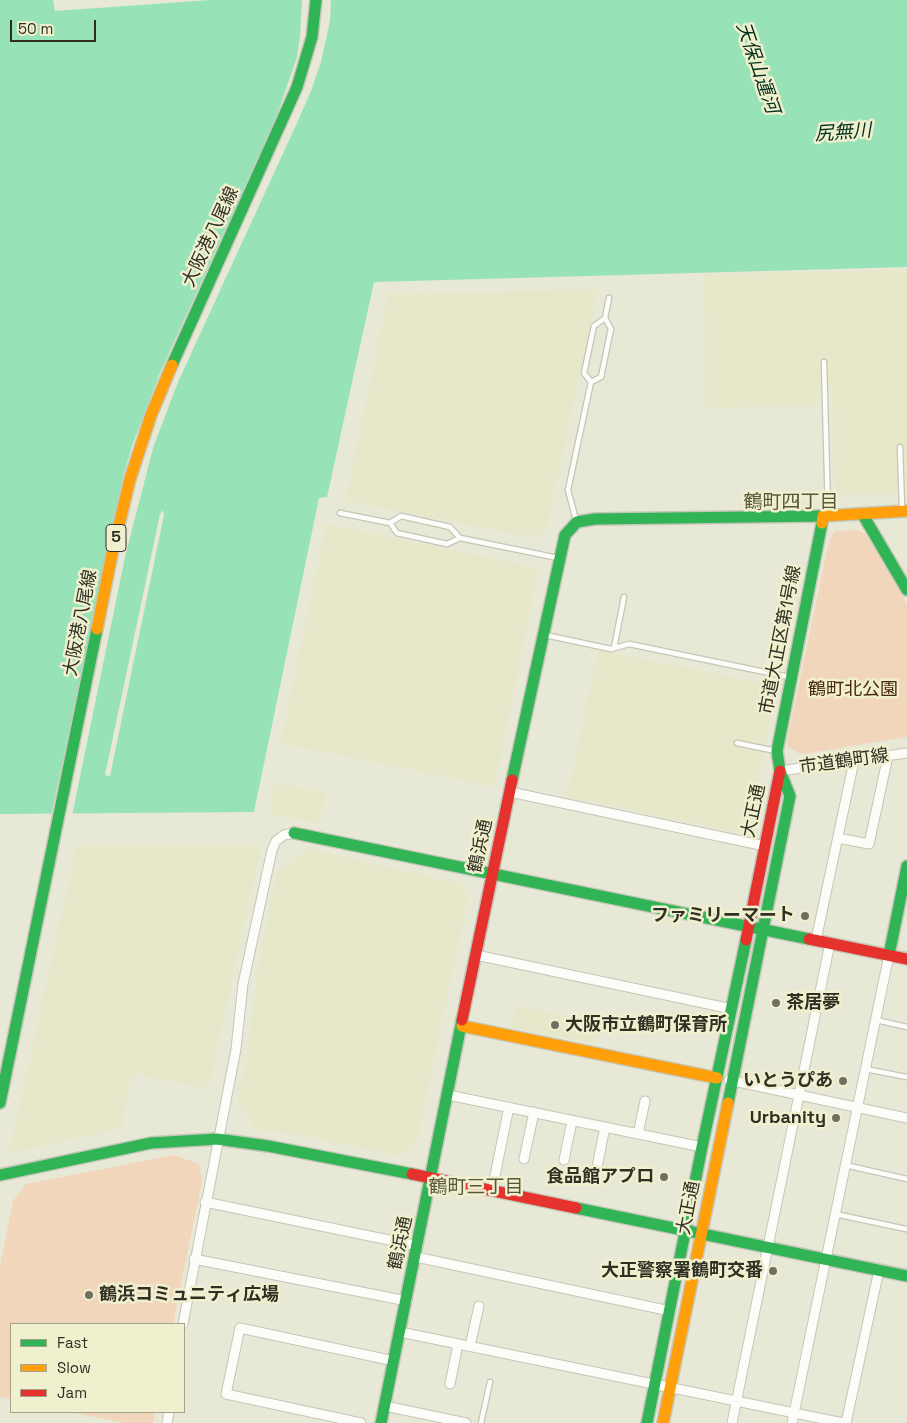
<!DOCTYPE html>
<html>
<head>
<meta charset="utf-8">
<style>
  body { margin:0 }
  #map { position:relative; width:907px; height:1423px; overflow:hidden; background:#e8e8d6; font-family:"Space Grotesk",sans-serif }
  canvas { display:block }
  .legend { position:absolute; left:10px; top:1323px; width:175px; height:90px; box-sizing:border-box; background:#f0efce; border:1px solid #a3a28a; margin:0; padding:6px 9px; list-style:none; font-size:15px; color:#302f23 }
  .legend li { display:flex; align-items:center; gap:10px; height:25px }
  .legend b { width:25px; border:1px solid #a3a28a }
  .scale { position:absolute; left:10px; top:20px; width:86px; height:22px; box-sizing:border-box; border:2px solid #302f23; border-top:0; padding-left:6px; font-size:15px; line-height:18px; white-space:nowrap; color:#302f23; -webkit-text-stroke:4px #f0efce; paint-order:stroke }
</style>
</head>
<body>
<div id="map">
<canvas width="907" height="1423"></canvas>
<ul class="legend">
<li><b style="height:6px;background:#30b455"></b>Fast</li>
<li><b style="height:6px;background:#ff9f0a"></b>Slow</li>
<li><b style="height:6px;background:#e5322d"></b>Jam</li>
</ul>
<div class="scale">50 m</div>
</div>
<script>
const context = document.querySelector('canvas').getContext('2d');
context.lineJoin = 'round';
function fill(path, color) { context.fillStyle = color; context.fill(path, 'evenodd'); }
const poly = rows => new Path2D(rows.map(r => 'M' + r).join(''));
function trace(path, color, width, dash) { context.strokeStyle = color; context.lineWidth = width; context.lineCap = dash ? 'butt' : 'round'; context.setLineDash(dash || []); context.stroke(path); }
function drawText(font, color, halo, rows, align = 'center') {
  context.font = font + ' "Space Grotesk","Noto Sans JP",sans-serif'; context.lineWidth = 5; context.setLineDash([]); context.textBaseline = 'middle'; context.strokeStyle = halo; context.fillStyle = color; for (const [text, x, y, turn = 0] of rows) {
    context.save(); context.translate(x, y); context.rotate((+turn || 0) * Math.PI / 180); context.textAlign = isNaN(turn) ? turn : align; if (halo) context.strokeText(text, 0, 0); context.fillText(text, 0, 0); context.restore();
  }
}
fill(poly([
  [907,270,907,493,835,495,832,385,818,385,819,405,706,408,704,274],
  [597,290,546,531,533,538,346,500,388,294],
  [326,524,538,568,494,787,281,743],
  [598,650,777,686,748,830,742,833,568,797],
  [274,783,326,793,320,823,269,814],
  [77,846,261,846,208,1089,133,1073,122,1118,123,1128,9,1153],
  [308,849,462,884,468,896,416,1144,401,1156,296,1134,255,1129,237,1099,247,1058,258,968,278,872],
  [516,1006,598,1023,594,1043,512,1027]
]), '#e7e7c9');
fill(poly([
  [857,530,866,534,907,604,907,737,803,754,788,748,787,741,828,546,831,537,835,531],
  [174,1155,199,1164,202,1181,173,1324,11,1324,11,1399,0,1397,0,1266,13,1201,26,1184],
  [70,1412,155,1412,153,1423,124,1423]
]), '#f2d6bc');
fill(poly([
  [0,0,53,0,55,11,211,0,907,0,907,267,374,282,327,497,319,498,254,812,0,814]
]), '#98e2b8');
fill(poly([
  [302,0,331,0,330,21,321,62,311,91,297,123,178,382,153,448,125,557,72,816,51,816,123,477,133,443,160,373,277,115,297,57,300,37],
  [163,510,164,515,110,776,108,776,105,775,160,514]
]), '#e8e8d6');
const lane = poly([
  [824,362,828,512],
  [591,382,601,377,611,329,605,318],
  [900,447,902,508],
  [340,513,390,523,397,533,447,544,460,538,558,558],
  [576,520,568,490,591,382,584,373,594,326,605,318,609,298],
  [390,523,401,516,450,527,460,538],
  [545,635,611,649,629,644,789,677],
  [614,648,624,597],
  [737,743,776,751],
  [876,1020,907,1027],
  [865,1069,907,1077],
  [845,1165,907,1179],
  [835,1214,906,1229],
  [481,1423,490,1382]
]);
const street = poly([
  [780,771,907,753],
  [510,792,765,846],
  [838,838,869,844,888,756],
  [816,940,854,761],
  [476,955,732,1009],
  [729,1080,907,1118],
  [448,1095,702,1147],
  [638,1134,645,1101],
  [524,1159,534,1112],
  [564,1160,572,1121],
  [597,1167,605,1127],
  [492,1190,509,1107],
  [205,1202,418,1246],
  [416,1257,670,1311],
  [194,1259,407,1301],
  [183,1324,236,1049,243,984,272,850,276,841,284,835,294,833],
  [400,1332,843,1423],
  [470,1346,479,1306],
  [450,1384,458,1344],
  [385,1406,466,1423],
  [167,1423,169,1412],
  [361,1423,226,1394,240,1328,394,1361],
  [732,1423,830,943],
  [792,1423,889,955],
  [846,1423,879,1270]
]);
const fast = poly([
  [172,365,297,87,312,37,316,0],
  [863,515,907,590],
  [512,780,565,535,577,522,595,519,823,516],
  [294,833,809,939],
  [889,955,907,866],
  [0,1103,97,629],
  [728,1103,790,796,780,771,777,751,822,523],
  [0,1175,151,1143,217,1139,268,1146,412,1174],
  [576,1208,907,1276],
  [381,1423,462,1020],
  [647,1423,702,1147,746,940]
]);
const slow = poly([
  [822,523,823,516,907,511],
  [97,629,112,554,130,479,151,415,172,365],
  [462,1026,717,1078],
  [663,1423,728,1103]
]);
const jam = poly([
  [809,939,907,959],
  [746,940,780,771],
  [462,1020,512,780],
  [412,1174,576,1208]
]);
trace(lane, '#c5c5b8', 7);
trace(street, '#c5c5b8', 11);
trace(fast, '#c5c5b8', 14);
trace(slow, '#c5c5b8', 14);
trace(jam, '#c5c5b8', 14);
trace(lane, '#fcfcf9', 4.5);
trace(street, '#fcfcf9', 9);
trace(fast, '#30b455', 11);
trace(slow, '#ff9f0a', 11);
trace(jam, '#e5322d', 11);
for (const [x, y, r, color] of [
  [805,916,5,"#707062"],
  [776,1003,5,"#707062"],
  [555,1025,5,"#707062"],
  [843,1081,5,"#707062"],
  [836,1118,5,"#707062"],
  [664,1177,5,"#707062"],
  [773,1271,5,"#707062"],
  [89,1295,5,"#707062"]
]) { const dot = new Path2D(); dot.arc(x, y, r, 0, 2 * Math.PI); context.fillStyle = color; context.fill(dot); trace(dot, '#f0efce', 2); }
for (const [x, y, w] of [
  [116,538,20]
]) { const box = new Path2D(); box.roundRect(x - w / 2, y - 13.5, w, 27, 4); context.fillStyle = '#f0efce'; context.fill(box); trace(box, '#302f23', 1); }
drawText('bold 16px', '#302f23', null, [
  ["5",116,538]
]);
drawText('18px', '#302f23', '#f0efce', [
  ["大阪港八尾線",211,237,-65],
  ["大阪港八尾線",81,623,-79],
  ["市道大正区第1号線",781,640,-79],
  ["市道鶴町線",844,762,-8],
  ["大正通",754,811,-78],
  ["鶴浜通",481,846,-78],
  ["大正通",689,1208,-79],
  ["鶴浜通",401,1243,-78]
]);
drawText('18px', '#48260f', '#f0efce', [
  ["鶴町北公園",853,690]
]);
drawText('bold 18px', '#302f23', '#f0efce', [
  ["ファミリーマート",795,916],
  ["茶居夢",786,1003,"left"],
  ["大阪市立鶴町保育所",565,1025,"left"],
  ["いとうぴあ",833,1081],
  ["Urbanity",826,1118],
  ["食品館アプロ",654,1177],
  ["大正警察署鶴町交番",763,1271],
  ["鶴浜コミュニティ広場",99,1295,"left"]
], 'right');
drawText('italic 19px', '#02321e', '#f0efce', [
  ["天保山運河",757,68,71],
  ["尻無川",843,133,-4]
]);
drawText('19px', '#58573b', '#f0efce', [
  ["鶴町四丁目",791,503],
  ["鶴町三丁目",476,1188]
]);
</script>
</body>
</html>
